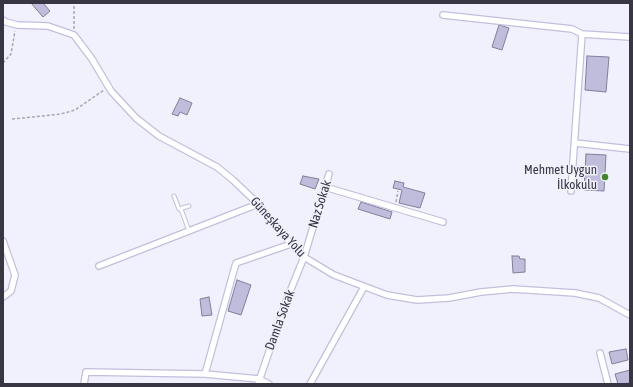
<!DOCTYPE html>
<html>
<head>
<meta charset="utf-8">
<style>
  body { margin:0 }
  #map { position:relative; width:633px; height:387px; overflow:hidden; background:#f1f1fd; font-family:"Asap Condensed",sans-serif }
  canvas { display:block }
  .frame { position:absolute; inset:0; border:4px solid #373642; pointer-events:none }
</style>
</head>
<body>
<div id="map">
<canvas width="633" height="387"></canvas>
<div class="frame"></div>
</div>
<script>
const context = document.querySelector('canvas').getContext('2d');
context.lineJoin = 'round';
function fill(path, color) { context.fillStyle = color; context.fill(path, 'evenodd'); }
const poly = rows => new Path2D(rows.map(r => 'M' + r).join(''));
function trace(path, color, width, dash) { context.strokeStyle = color; context.lineWidth = width; context.lineCap = dash ? 'butt' : 'round'; context.setLineDash(dash || []); context.stroke(path); }
function drawText(font, color, halo, rows, align = 'center') {
  context.font = font + ' "Asap Condensed",sans-serif'; context.lineWidth = 3; context.setLineDash([]); context.textBaseline = 'middle'; context.strokeStyle = halo; context.fillStyle = color; for (const [text, x, y, turn = 0] of rows) {
    context.save(); context.translate(x, y); context.rotate((+turn || 0) * Math.PI / 180); context.textAlign = isNaN(turn) ? turn : align; if (halo) context.strokeText(text, 0, 0); context.fillText(text, 0, 0); context.restore();
  }
}
const building = poly([
  [31,3,43,3,50,11,43,17,31,3],
  [499,25,509,28,502,50,492,47,499,25],
  [587,56,609,57,606,92,585,90,587,56],
  [180,98,192,103,187,115,180,112,178,116,172,114,180,98],
  [586,154,606,155,604,191,584,190,586,154],
  [303,176,319,179,315,189,300,184,303,176],
  [395,181,404,183,403,187,425,193,420,208,399,203,402,190,393,188,395,181],
  [361,202,392,212,390,219,358,209,361,202],
  [512,256,519,256,520,259,525,259,525,272,513,273,512,256],
  [237,280,251,285,241,315,228,311,237,280],
  [209,297,212,315,202,316,200,299,209,297],
  [626,349,628,360,612,364,609,352,626,349],
  [630,370,630,383,618,384,615,374,630,370]
]);
fill(building, '#c0bddc');
trace(building, '#807e9a', 1);
const service = poly([
  [174,196,179,209,189,206],
  [181,209,189,231]
]);
const minor = poly([
  [443,15,572,29,582,34,630,37],
  [3,20,6,22,17,25,48,26,74,35,92,59,111,91,136,118,159,136,217,167,233,180,255,201,291,244,304,257,334,275,387,295,417,300,449,298,481,292,513,289,575,293,599,298,630,315],
  [575,143,630,149],
  [325,187,443,222],
  [571,191,582,34],
  [3,241,15,275,11,291,3,297],
  [99,266,258,204],
  [600,353,608,384],
  [205,374,236,263,291,244],
  [84,384,86,372,205,374,259,379,269,384],
  [258,384,287,299,304,257,329,174],
  [310,384,364,287]
]);
trace(service, '#c2bfde', 5);
trace(minor, '#c2bfde', 8);
trace(poly([
  [74,29,74,3],
  [3,63,11,54,15,31],
  [12,119,61,114,75,110,104,90],
  [396,202,398,191]
]), '#a7a6b2', 1.5, [3, 2]);
trace(service, '#fff', 3);
trace(minor, '#fff', 5.5);
for (const [x, y, r, color] of [
  [605,177,4,"#41862b"]
]) { const dot = new Path2D(); dot.arc(x, y, r, 0, 2 * Math.PI); context.fillStyle = color; context.fill(dot); trace(dot, '#f1f1fd', 1.5); }
drawText('13px', '#373642', '#f1f1fd', [
  ["Mehmet Uygun",597,170],
  ["İlkokulu",597,185]
], 'right');
drawText('13px', '#373642', '#f1f1fd', [
  ["Naz Sokak",320,204,-73],
  ["Güneşkaya Yolu",278,227,48],
  ["Damla Sokak",280,320,-70]
]);
</script>
</body>
</html>
